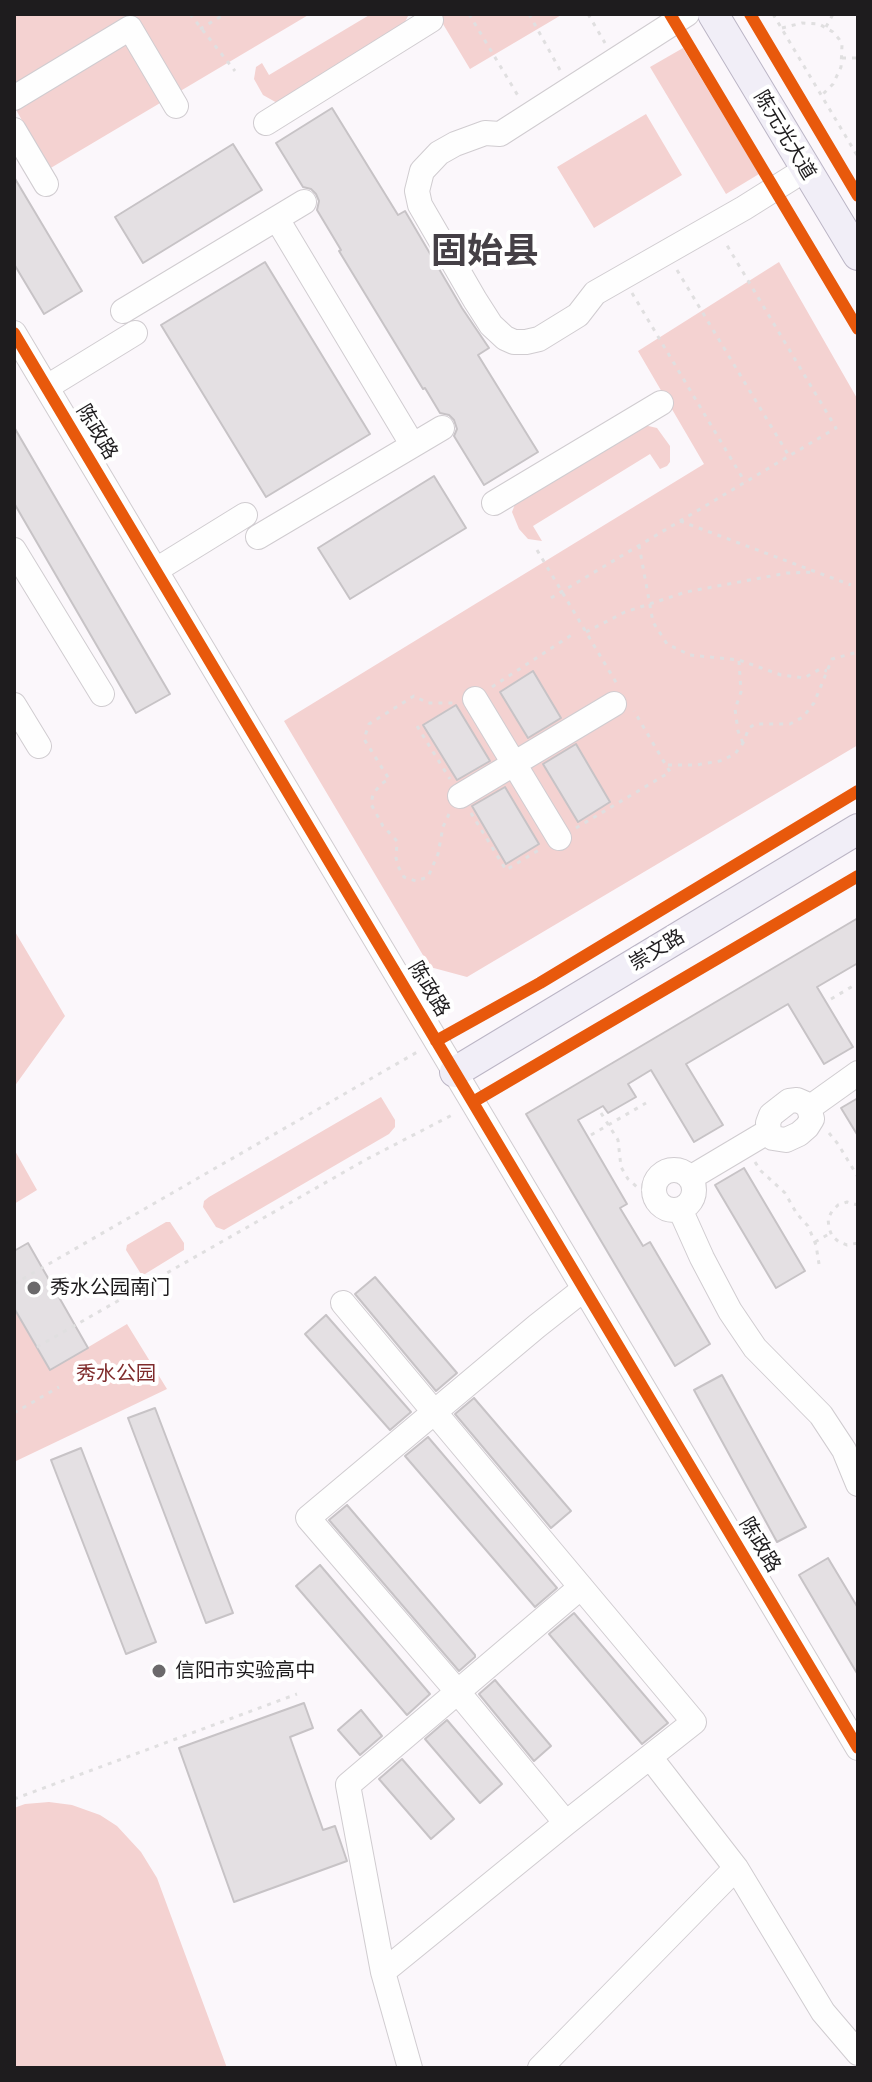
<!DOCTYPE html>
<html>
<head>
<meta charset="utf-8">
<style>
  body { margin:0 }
  #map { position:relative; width:872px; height:2082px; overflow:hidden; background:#fbf7fb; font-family:"Asap Condensed",sans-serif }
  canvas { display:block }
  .frame { position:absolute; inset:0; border:16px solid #1e1c1e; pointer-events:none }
</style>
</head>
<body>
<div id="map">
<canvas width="872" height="2082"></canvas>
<div class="frame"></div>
</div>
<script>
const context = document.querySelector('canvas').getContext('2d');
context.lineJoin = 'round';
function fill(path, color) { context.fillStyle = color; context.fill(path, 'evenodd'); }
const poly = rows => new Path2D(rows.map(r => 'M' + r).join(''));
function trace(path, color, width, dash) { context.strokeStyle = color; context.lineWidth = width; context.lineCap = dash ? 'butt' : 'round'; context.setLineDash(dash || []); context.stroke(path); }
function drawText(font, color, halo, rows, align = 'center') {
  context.font = font + ' "Asap Condensed","Noto Sans SC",sans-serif'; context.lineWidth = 8; context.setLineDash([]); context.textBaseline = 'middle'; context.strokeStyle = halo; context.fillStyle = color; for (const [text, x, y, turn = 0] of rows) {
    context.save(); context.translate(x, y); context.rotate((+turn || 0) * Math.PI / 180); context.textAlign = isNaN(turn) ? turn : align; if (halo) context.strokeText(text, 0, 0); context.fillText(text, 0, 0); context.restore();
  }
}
fill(poly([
  [14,14,310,14,49,169,14,106],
  [371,14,409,14,403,26,279,104,263,95,254,79,256,67,262,63,269,75],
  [437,14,563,14,470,69],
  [683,48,759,174,726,194,650,67],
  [646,114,682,175,594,228,557,167],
  [779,262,858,400,858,745,467,977,430,967,284,721,704,464,638,351],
  [644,425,657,428,670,446,670,462,667,466,660,469,650,454,533,526,542,541,528,539,519,529,512,512,515,504],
  [14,930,65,1016,14,1087],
  [381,1097,395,1120,395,1127,389,1134,224,1230,216,1227,203,1207,204,1201,209,1197],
  [14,1149,37,1190,14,1204],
  [166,1222,170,1222,184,1243,184,1250,145,1274,141,1274,126,1250,127,1245],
  [14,1308,50,1370,127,1324,167,1389,14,1462],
  [49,1802,72,1805,100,1815,117,1826,141,1852,157,1878,227,2068,14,2068,14,1808,25,1804]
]), '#f4d2d1');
const building = poly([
  [332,108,398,215,405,211,462,308,489,348,478,355,538,452,484,485,454,436,457,429,454,420,449,415,440,413,425,388,423,389,339,251,341,250,317,210,319,201,316,194,311,189,303,187,276,143,332,108],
  [233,144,262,190,143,263,115,217,233,144],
  [14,177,82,291,44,314,14,264,14,177],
  [265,262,370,434,266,497,161,325,265,262],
  [14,427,170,694,136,713,14,503,14,427],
  [434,476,466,528,350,599,318,548,434,476],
  [533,671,561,718,528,738,500,692,533,671],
  [456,705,490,761,457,780,423,725,456,705],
  [576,744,610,802,578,822,543,764,576,744],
  [505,787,539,844,506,864,472,806,505,787],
  [858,918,858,963,817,987,853,1047,824,1064,788,1004,686,1064,723,1125,694,1142,651,1070,628,1084,636,1097,608,1113,603,1106,578,1120,627,1204,620,1208,643,1246,650,1242,710,1344,675,1366,526,1114,858,918],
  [858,1098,858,1136,841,1108,858,1098],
  [744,1168,805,1271,776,1288,715,1185,744,1168],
  [28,1243,88,1348,50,1370,14,1308,14,1251,28,1243],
  [375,1277,457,1373,436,1391,355,1294,375,1277],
  [326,1315,411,1412,390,1430,305,1334,326,1315],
  [722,1375,806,1527,777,1542,694,1390,722,1375],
  [474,1398,571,1511,551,1528,455,1414,474,1398],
  [155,1408,233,1613,206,1623,128,1418,155,1408],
  [428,1437,557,1588,535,1607,405,1456,428,1437],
  [81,1448,156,1642,126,1654,51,1460,81,1448],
  [347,1505,475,1655,475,1657,459,1671,329,1520,347,1505],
  [828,1558,858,1608,858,1675,799,1575,828,1558],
  [320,1565,430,1694,407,1715,296,1586,320,1565],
  [574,1613,668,1723,642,1744,549,1634,574,1613],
  [495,1680,551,1746,534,1761,479,1694,495,1680],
  [304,1703,313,1728,290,1737,323,1830,335,1826,347,1861,234,1902,179,1748,304,1703],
  [361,1710,382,1736,360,1755,338,1730,361,1710],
  [447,1720,502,1784,480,1803,425,1739,447,1720],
  [402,1759,454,1819,431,1839,379,1779,402,1759]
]);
fill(building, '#e4e0e3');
trace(building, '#c7c3c6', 2);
const minor = poly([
  [687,14,500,134,485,133,455,144,439,153,422,171,417,191,420,205,475,300,491,325,505,338,514,342,526,342,539,339,578,315,595,293,744,208,806,169],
  [14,98,130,28,176,106],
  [266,123,431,20],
  [14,130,46,184],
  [277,219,412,444],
  [123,311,304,202],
  [14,333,858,1748],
  [47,387,135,333],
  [494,503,661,403],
  [258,537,442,428],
  [14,550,102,694],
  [156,570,245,515],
  [475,699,559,838],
  [14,705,39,746],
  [460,796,614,704],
  [797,1100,804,1103,809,1108,812,1119,807,1127,799,1134,786,1140,773,1138,769,1131,768,1123,771,1115,789,1101,797,1100],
  [809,1108,858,1073],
  '654 1190a20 20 0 1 1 40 0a20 20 0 1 1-40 0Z',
  [690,1178,769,1131],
  [680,1209,702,1258,730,1311,755,1348,821,1415,844,1450,858,1484],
  [343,1303,694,1722,566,1823,383,1972],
  [650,1757,736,1868,823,2012,858,2053],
  [566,1823,457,1691,308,1518,537,1326,584,1289],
  [410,2068,383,1972,348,1785,581,1587],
  [540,2068,736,1868]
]);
const major = poly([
  [713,14,858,255],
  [455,1072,858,829]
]);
trace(minor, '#d0ccd0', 26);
trace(major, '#bbb5c5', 32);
trace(poly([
  [190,14,235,71],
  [469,14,520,99],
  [529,14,560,70],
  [588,14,605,43],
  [773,14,858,157],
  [826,27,833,14],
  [782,28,802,23,819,24,833,32,839,39,842,45,841,67,833,84,822,95],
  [200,29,225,14],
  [842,58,858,58],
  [677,270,789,456],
  [632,293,745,482],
  [680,521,851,585],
  [639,545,653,622,667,644,690,655,739,660,781,675,804,678,820,669,827,671],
  [537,550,617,684],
  [551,598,836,428,725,242],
  [586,632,625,612,686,592,787,573,815,572],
  [739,661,741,692,735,709,738,731,743,743],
  [492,687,573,634],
  [417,726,450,779],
  [668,765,696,765,720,761,735,754,743,743,749,728,755,724,790,724,803,717,814,703,832,659,858,652],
  [471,813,506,870,542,848],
  [449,814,443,827,438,854,428,877,416,881,404,877,399,868,396,858,397,841,383,826,371,804,373,794,381,784,389,779,364,739,369,724,414,696,428,703,457,703],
  [576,828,670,772,634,711],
  [831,999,858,983],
  [601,1113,618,1140,621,1167,628,1179,637,1187,649,1193],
  [829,1133,838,1144,858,1177],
  [591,1135,646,1103],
  [755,1162,761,1171,785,1193,797,1214,808,1226,816,1245,819,1264],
  [858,1205,847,1202,838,1205,832,1211,828,1219,829,1228,832,1236,839,1242,847,1245,858,1243],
  [660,1209,649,1193,650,1180,657,1171,676,1162],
  [815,1242,829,1234],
  [14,1284,419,1051],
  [37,1347,367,1159,456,1113],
  [14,1413,59,1387],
  [14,1799,297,1694]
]), '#e0dfe0', 3, [4, 6]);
trace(minor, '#fefefe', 24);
trace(major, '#f1eef7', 30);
trace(poly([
  [670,14,858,329],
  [750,14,858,196],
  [14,333,858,1748],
  [436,1041,540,983,858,791],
  [473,1102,858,876]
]), '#e8590c', 12);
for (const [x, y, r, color] of [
  [34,1288,8,"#6b696b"],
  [159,1671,8,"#6b696b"]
]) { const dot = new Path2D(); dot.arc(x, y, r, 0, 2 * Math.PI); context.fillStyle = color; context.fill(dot); trace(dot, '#fff', 3); }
drawText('20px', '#1e1c1e', '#fff', [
  ["陈元光大道",785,135,59],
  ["陈政路",97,432,59],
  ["崇文路",657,950,-31],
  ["陈政路",429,989,59],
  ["陈政路",760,1545,59]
]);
drawText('20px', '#1e1c1e', '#fff', [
  ["秀水公园南门",50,1288],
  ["信阳市实验高中",175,1671]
], 'left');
drawText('20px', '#7f2c2c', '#fff', [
  ["秀水公园",116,1374]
]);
drawText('bold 36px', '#454046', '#fff', [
  ["固始县",485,252]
]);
</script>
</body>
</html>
